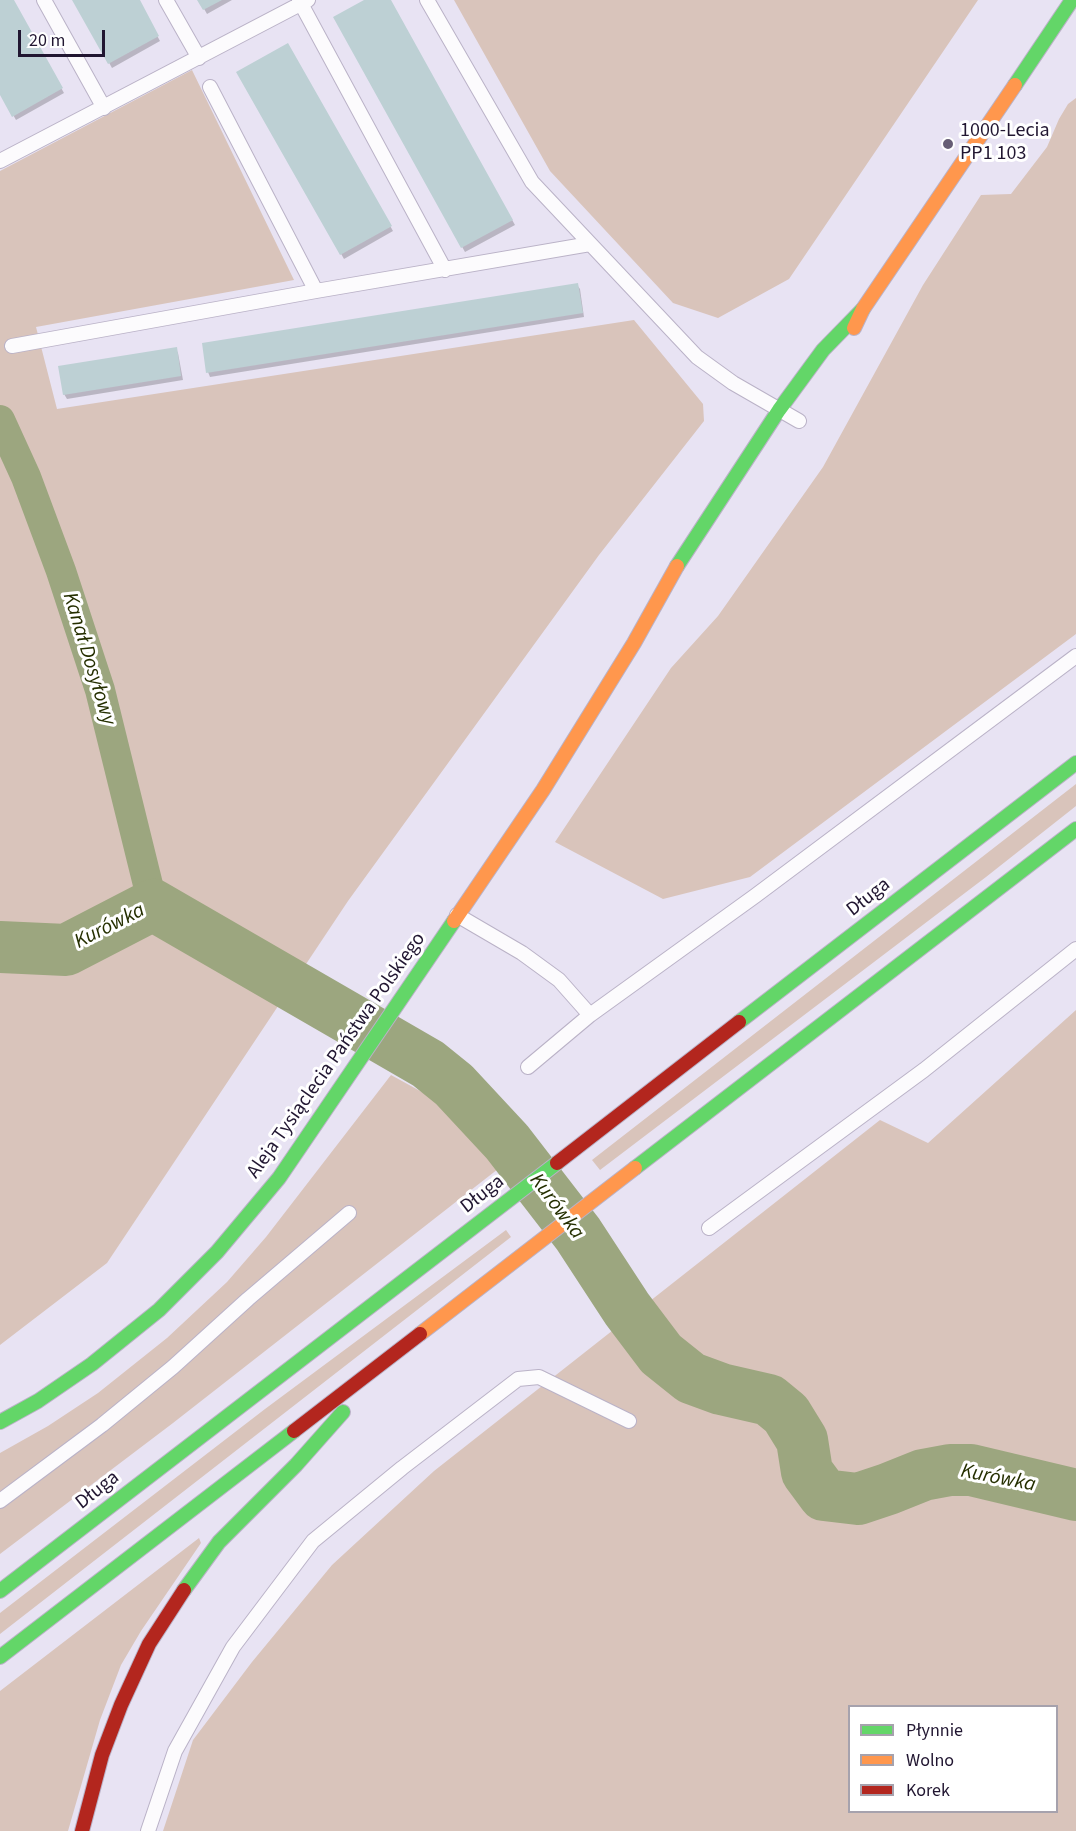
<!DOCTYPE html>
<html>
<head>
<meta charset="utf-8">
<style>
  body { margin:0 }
  #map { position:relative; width:1076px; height:1831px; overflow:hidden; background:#e8e3f3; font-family:"Source Sans 3",sans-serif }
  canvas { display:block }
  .legend { position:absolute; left:848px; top:1705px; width:210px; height:108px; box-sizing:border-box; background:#fff; border:2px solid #a6a2ad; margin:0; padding:8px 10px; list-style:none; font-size:18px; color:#211631 }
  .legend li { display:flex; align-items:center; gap:12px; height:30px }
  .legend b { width:30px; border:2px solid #a6a2ad }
  .scale { position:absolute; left:18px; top:30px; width:87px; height:27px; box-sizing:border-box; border:3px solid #211631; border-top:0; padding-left:8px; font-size:18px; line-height:21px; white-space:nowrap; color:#211631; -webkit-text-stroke:4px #fff; paint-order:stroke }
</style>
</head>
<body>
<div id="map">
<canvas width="1076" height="1831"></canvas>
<ul class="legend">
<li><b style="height:8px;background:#63d668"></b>Płynnie</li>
<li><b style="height:8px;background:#ff974d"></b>Wolno</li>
<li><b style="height:8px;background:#b3261e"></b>Korek</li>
</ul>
<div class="scale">20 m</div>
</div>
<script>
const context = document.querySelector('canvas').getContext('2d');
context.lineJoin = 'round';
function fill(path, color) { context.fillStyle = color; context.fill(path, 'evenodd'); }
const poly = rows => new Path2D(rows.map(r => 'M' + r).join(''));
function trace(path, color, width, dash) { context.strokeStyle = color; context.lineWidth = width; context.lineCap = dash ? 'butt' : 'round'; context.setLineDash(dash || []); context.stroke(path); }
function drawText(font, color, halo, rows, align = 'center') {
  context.font = font + ' "Source Sans 3",sans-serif'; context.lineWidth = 6; context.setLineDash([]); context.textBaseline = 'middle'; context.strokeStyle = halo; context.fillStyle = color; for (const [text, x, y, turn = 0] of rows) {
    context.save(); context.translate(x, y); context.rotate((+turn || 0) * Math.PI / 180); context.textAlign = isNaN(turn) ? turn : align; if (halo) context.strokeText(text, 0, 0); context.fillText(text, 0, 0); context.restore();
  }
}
fill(poly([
  [454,0,978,0,789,279,718,318,673,303,550,171],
  [192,70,294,280,36,327,57,409,634,320,703,404,704,421,599,555,348,901,107,1263,0,1345,0,171],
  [1076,98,1076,634,750,877,663,899,555,842,671,668,718,616,823,467,923,285,981,195,1011,194,1047,147,1059,119,1068,104],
  [1076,784,1076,806,986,877,600,1170,592,1160],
  [1076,1010,1076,1831,163,1831,193,1740,252,1662,332,1565,434,1471,880,1120,928,1143],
  [850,1706,1056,1706,1056,1812,850,1812],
  [391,1075,431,1097,473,1139,498,1169,173,1423,0,1554,0,1453,48,1426,98,1393,167,1338,227,1282,266,1237],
  [506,1230,511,1237,0,1634,0,1613,265,1409],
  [199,1538,201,1543,141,1631,121,1665,100,1720,68,1831,0,1831,0,1691]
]), '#d9c4bb');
fill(poly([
  [0,0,12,0,64,93,16,120,0,92],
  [74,0,138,0,160,41,112,68],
  [199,0,232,0,207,14],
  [367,0,389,0,515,225,465,252,335,18],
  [288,45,393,231,344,259,238,73],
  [577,285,580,289,584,317,210,377,208,372],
  [176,349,178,353,183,380,67,399,64,394]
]), '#0003');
trace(poly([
  [0,420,26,477,61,571,100,690,153,905]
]), '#9ca67f', 30);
trace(poly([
  [0,947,66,950,153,905,428,1064,454,1085,507,1142,578,1234,627,1309,661,1354,691,1378,721,1389,769,1400,786,1414,802,1440,807,1472,824,1495,858,1499,888,1489,923,1475,950,1470,971,1470,1076,1495]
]), '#9ca67f', 52);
fill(poly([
  [0,0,14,0,63,88,12,117,0,95],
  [72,0,140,0,159,36,108,64],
  [197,0,222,0,203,10],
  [364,0,391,0,513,220,461,248,333,17],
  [288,43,392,226,340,255,236,72],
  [578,283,583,313,206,373,202,343],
  [177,347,181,376,63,395,58,366]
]), '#bdd0d4');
const lane = poly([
  [44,0,104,108],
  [166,0,199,58],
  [299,0,445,270],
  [427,0,532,182,697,357,733,383,799,421],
  [210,87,316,291],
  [0,161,308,0],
  [12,346,316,291,590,244],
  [457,915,522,953,559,980,590,1015],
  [528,1067,590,1015,755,896,1076,656],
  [709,1228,924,1070,1076,949],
  [0,1501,102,1425,173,1367,248,1299,349,1213],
  [148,1831,175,1751,233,1647,313,1541,402,1468,518,1379,539,1377,629,1421]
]);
const fast = poly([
  [1015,85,1072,0],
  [677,566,779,410,823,350,863,309],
  [739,1022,1076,763],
  [635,1168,1076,829],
  [0,1422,38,1401,92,1364,159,1310,217,1252,279,1178,454,921],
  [184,1590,219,1542,296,1465,343,1412],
  [0,1591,557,1163],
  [0,1657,294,1431]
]);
const slow = poly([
  [854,328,863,309,1015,85],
  [454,921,543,790,634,643,677,566],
  [420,1334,635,1168]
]);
const jam = poly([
  [557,1163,739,1022],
  [294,1431,420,1334],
  [82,1831,102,1755,121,1705,149,1644,184,1590]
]);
trace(lane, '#bab2c7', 16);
trace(fast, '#bab2c7', 16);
trace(slow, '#bab2c7', 16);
trace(jam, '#bab2c7', 16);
trace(lane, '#fcfbfd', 14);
trace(fast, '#63d668', 14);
trace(slow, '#ff974d', 14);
trace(jam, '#b3261e', 14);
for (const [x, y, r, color] of [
  [948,144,6,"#675e75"]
]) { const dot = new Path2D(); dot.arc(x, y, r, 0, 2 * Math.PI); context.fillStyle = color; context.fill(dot); trace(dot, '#fff', 2); }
drawText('20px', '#211631', '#fff', [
  ["1000-Lecia",960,132],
  ["PP1 103",960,155]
], 'left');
drawText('20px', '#211631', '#fff', [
  ["Długa",869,898,-38],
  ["Aleja Tysiąclecia Państwa Polskiego",337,1056,-55],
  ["Długa",483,1195,-38],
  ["Długa",98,1491,-38]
]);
drawText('italic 21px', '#252f00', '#fff', [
  ["Kanał Dosyłowy",88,659,73],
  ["Kurówka",110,927,-27],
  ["Kurówka",556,1207,53],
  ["Kurówka",998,1479,11]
]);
</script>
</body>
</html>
